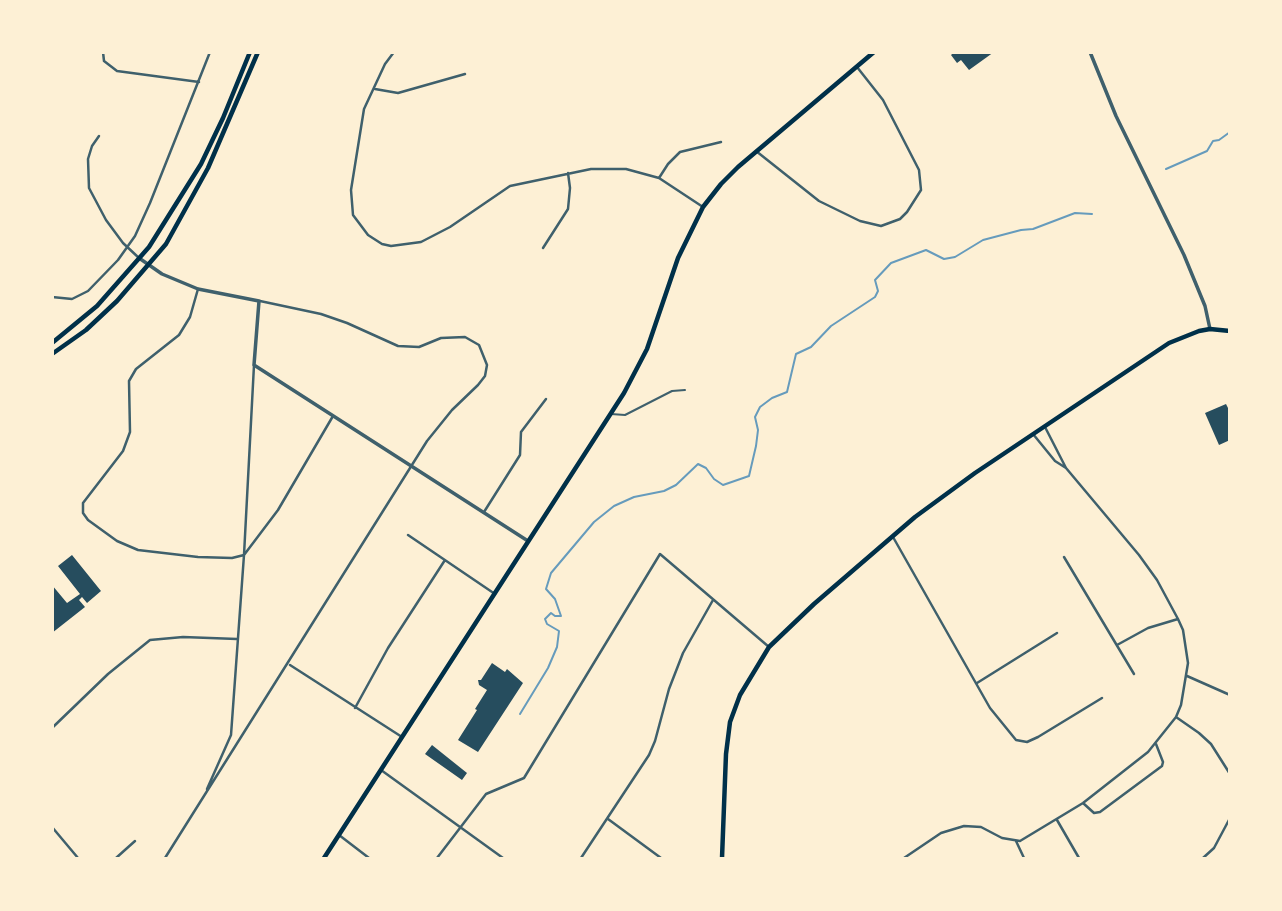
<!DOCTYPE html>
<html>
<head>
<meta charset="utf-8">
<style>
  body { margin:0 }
  #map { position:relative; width:1282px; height:911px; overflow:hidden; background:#fdf0d5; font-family:"Golos Text",sans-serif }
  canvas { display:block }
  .frame { position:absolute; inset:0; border:54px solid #fdf0d5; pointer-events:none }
</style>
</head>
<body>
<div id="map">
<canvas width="1282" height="911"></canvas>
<div class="frame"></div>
</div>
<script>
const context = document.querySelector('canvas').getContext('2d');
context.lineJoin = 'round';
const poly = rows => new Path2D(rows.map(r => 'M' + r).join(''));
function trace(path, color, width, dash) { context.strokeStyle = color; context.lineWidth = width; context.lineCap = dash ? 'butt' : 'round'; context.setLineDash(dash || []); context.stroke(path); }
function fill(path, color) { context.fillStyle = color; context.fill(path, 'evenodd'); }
trace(poly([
  [1166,169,1207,151,1213,141,1219,140,1230,132],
  [520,714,548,668,557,647,559,631,547,624,545,619,551,613,555,616,561,616,555,599,546,589,551,573,594,522,614,506,634,497,664,491,676,485,698,464,706,468,714,479,723,485,749,476,756,446,758,430,755,417,760,407,772,398,787,392,796,354,811,347,831,326,875,297,878,291,875,280,891,263,926,250,944,259,955,257,983,240,1021,230,1033,229,1075,213,1092,214]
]), '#669bbc', 2);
fill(poly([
  [954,52,994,52,969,70,961,60,957,63,951,55],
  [1226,404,1230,412,1230,440,1219,445,1205,413],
  [72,555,101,591,87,603,82,597,79,600,85,607,52,633,52,585,67,603,80,594,58,566],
  [492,663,505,672,507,669,523,683,478,752,458,740,477,710,475,709,487,690,479,685,478,680,481,680],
  [432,745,467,773,462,780,425,754]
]), '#264d5e');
trace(poly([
  [611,414,625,415,672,391,685,390]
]), '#3f606c', 2);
trace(poly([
  [103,52,104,61,117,71,199,82],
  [394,52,385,64,364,109,351,190,353,215,368,235,382,244,391,246,421,242,450,227,510,186,591,169,626,169,659,178,703,207],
  [375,89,398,93,465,74],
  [99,136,92,146,88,159,89,188,106,220,123,243,139,258],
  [756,151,819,201,860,221,881,226,900,219,907,212,921,190,919,170,883,100,857,67],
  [659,178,668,164,680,152,721,142],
  [543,248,568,209,570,188,568,173],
  [198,289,190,317,179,335,136,369,129,381,130,432,123,451,83,503,83,513,88,520,117,541,138,550,198,557,232,558,244,555,278,510,333,416],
  [52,297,72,299,88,291,118,260,135,236,150,203,210,52],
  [1033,434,1055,461,1066,468],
  [484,512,520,455,521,432,546,399],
  [408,535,495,594],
  [893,537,990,708,1016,740,1027,742,1038,737,1102,698],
  [1064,557,1134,674],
  [1117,645,1148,628,1178,619],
  [290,665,402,737],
  [1187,676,1230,695],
  [977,683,1057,633],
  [355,708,388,648,445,560],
  [1176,717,1199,733,1211,744,1230,774],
  [52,728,108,674,150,640,183,637,237,639],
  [381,770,503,858],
  [207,789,231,735,244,555,254,365],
  [1083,803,1094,813,1100,812,1162,766,1163,762,1156,744],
  [608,819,661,858],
  [1057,820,1079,858],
  [52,827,78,858],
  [339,835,369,858],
  [1016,841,1024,858],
  [116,858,135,841],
  [165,858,427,441,452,410,478,385,485,376,487,365,479,345,465,337,441,338,419,347,398,346,347,323,321,314,260,301],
  [437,858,486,794,524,778,660,554,769,647],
  [581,858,649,755,655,741,669,689,683,653,713,600],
  [904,858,941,833,964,826,981,827,1002,838,1020,841,1083,803,1148,752,1176,717,1181,705,1188,663,1183,630,1178,619,1157,580,1139,555,1066,468,1045,427],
  [1203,858,1214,848,1230,818]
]), '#3f606c', 2.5);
trace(poly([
  [1090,52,1116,116,1184,255,1205,306,1210,329],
  [139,258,162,274,198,289,259,301,254,365,528,541]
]), '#3f606c', 3.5);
trace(poly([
  [324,858,624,393,647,349,678,258,703,207,721,184,738,167,874,52],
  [722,858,726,754,730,722,740,695,769,647,814,604,915,517,975,473,1169,343,1199,331,1210,329,1230,331]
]), '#003049', 4.5);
trace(poly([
  [52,343,97,306,149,247,201,164,223,118,250,52],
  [52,354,86,330,117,301,166,244,208,168,258,52]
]), '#003049', 4.5);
</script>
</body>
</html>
